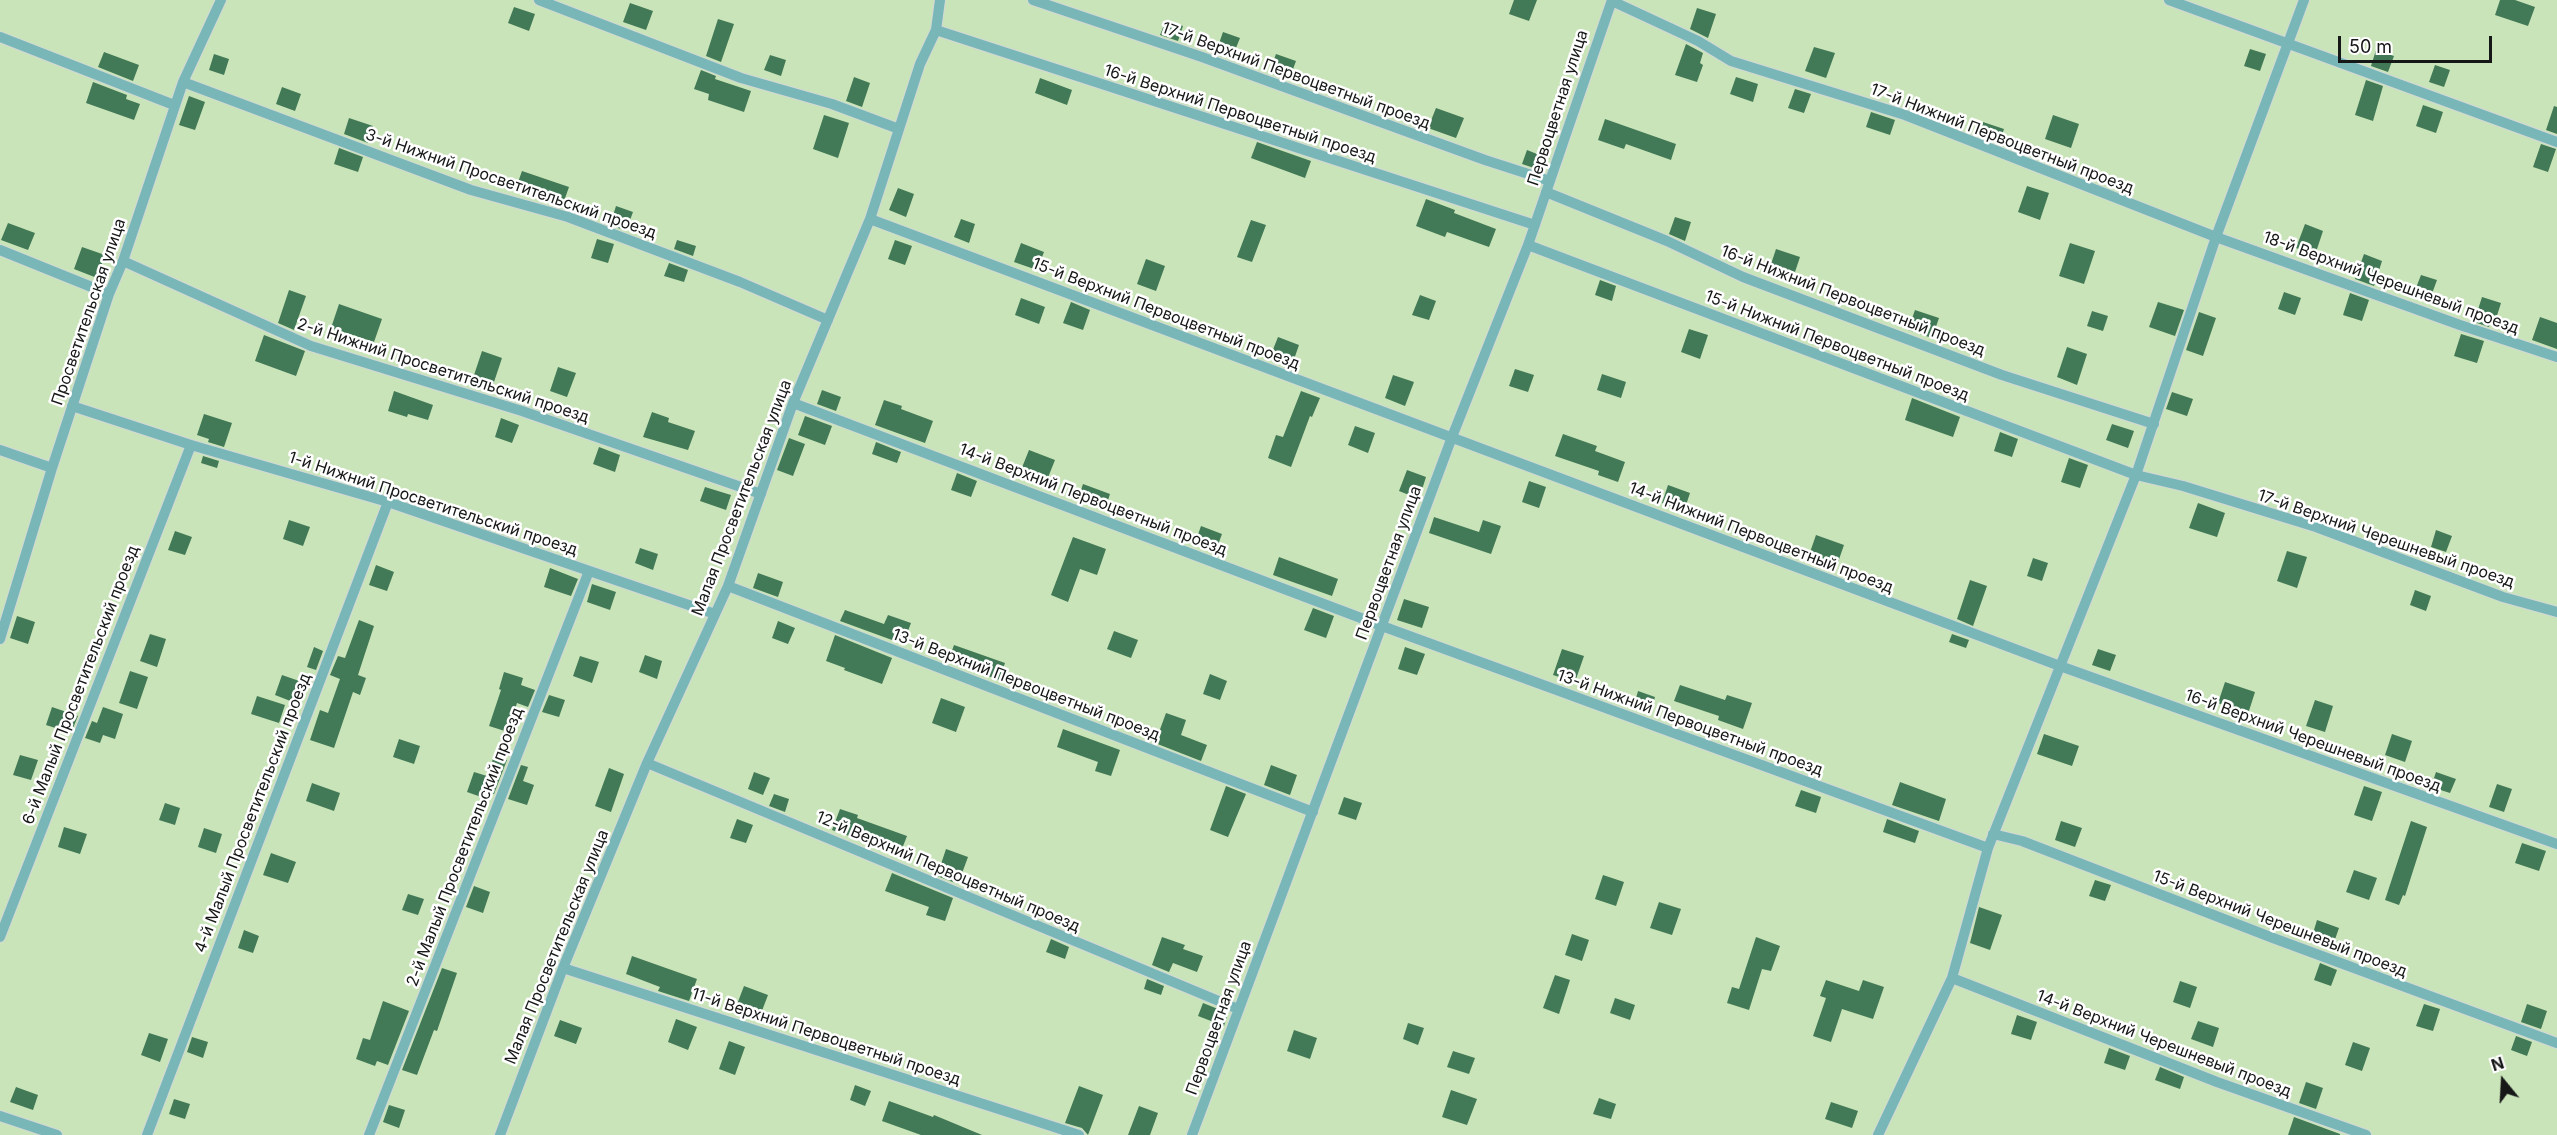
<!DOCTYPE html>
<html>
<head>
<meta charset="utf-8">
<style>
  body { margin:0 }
  #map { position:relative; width:2557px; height:1135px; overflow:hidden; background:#f6fcfa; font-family:Inter,sans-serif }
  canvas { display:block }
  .north { position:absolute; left:2473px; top:1051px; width:60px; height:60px; -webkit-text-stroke:4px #fff; paint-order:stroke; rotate:342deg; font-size:16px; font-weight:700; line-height:24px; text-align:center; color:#161817 }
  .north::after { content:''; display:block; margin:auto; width:21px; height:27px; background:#161817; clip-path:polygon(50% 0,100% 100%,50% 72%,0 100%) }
  .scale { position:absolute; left:2338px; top:36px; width:154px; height:27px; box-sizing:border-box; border:3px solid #161817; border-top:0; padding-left:8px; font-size:18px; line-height:21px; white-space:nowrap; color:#161817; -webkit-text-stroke:4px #fff; paint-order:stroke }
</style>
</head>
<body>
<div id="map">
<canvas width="2557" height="1135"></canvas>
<div class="north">N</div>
<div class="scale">50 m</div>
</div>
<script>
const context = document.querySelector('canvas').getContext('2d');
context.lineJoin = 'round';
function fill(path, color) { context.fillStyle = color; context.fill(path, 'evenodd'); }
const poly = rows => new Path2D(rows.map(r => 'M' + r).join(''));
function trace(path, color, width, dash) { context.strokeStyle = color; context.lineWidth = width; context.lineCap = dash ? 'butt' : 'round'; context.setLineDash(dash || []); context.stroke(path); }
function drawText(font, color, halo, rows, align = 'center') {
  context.font = font + ' Inter,sans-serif'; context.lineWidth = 5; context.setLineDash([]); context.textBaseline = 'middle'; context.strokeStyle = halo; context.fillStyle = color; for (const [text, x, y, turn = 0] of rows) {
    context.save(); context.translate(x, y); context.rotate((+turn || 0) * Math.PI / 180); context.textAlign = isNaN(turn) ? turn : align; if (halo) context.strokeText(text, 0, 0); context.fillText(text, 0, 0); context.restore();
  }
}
fill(poly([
  [0,0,2557,0,2557,1135,0,1135]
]), '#cae4b9');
fill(poly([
  [1514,0,1537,0,1529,21,1509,14],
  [2500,0,2515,0,2535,7,2528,26,2495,15],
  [630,3,653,11,646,30,623,22],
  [514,7,535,14,529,31,508,23],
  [1697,8,1716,14,1708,38,1690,29],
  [718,19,734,24,721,62,706,56],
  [1166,20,1183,26,1178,41,1160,35],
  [1223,32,1240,38,1232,58,1216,52],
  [1686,44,1703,53,1700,63,1703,65,1697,82,1675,75],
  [1814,47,1835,53,1826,78,1805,71],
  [2250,49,2266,54,2260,71,2244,66],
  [2376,50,2394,56,2388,72,2371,66],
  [104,52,139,65,133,81,98,67],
  [214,54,229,59,224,75,209,70],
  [1276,54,1296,61,1289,80,1269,73],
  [770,55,786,60,781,76,764,70],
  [2435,65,2450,70,2444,87,2429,82],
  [701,70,716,76,715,79,751,91,744,112,708,100,709,94,694,89],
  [854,77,870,83,862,107,846,101],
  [1736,77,1758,84,1753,102,1730,94],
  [1040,78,1072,90,1067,105,1035,93],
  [2366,80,2383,86,2373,121,2355,115],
  [93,82,127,95,126,99,140,104,134,120,86,103],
  [282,87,301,94,295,111,276,104],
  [1795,89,1811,94,1804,113,1788,108],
  [189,96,205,102,195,130,179,125],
  [2423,105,2443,112,2436,133,2416,126],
  [2554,106,2557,107,2557,134,2546,130],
  [1436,108,1464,118,1456,138,1428,128],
  [1871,112,1895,120,1890,135,1866,127],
  [824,115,849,123,838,158,813,149],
  [2053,115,2079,124,2071,148,2045,139],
  [349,118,373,126,368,143,344,134],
  [1605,119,1676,144,1671,160,1626,144,1624,149,1598,140],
  [1983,122,2004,129,1999,144,1978,136],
  [1257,142,1311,161,1305,178,1251,158],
  [2541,144,2556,149,2548,172,2533,167],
  [339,148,363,157,358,172,334,164],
  [1527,150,1547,158,1543,171,1522,164],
  [522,171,569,187,563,204,516,188],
  [2027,186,2049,193,2040,220,2018,212],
  [898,188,914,194,906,217,889,210],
  [1426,199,1455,210,1454,213,1496,229,1489,247,1447,232,1445,237,1416,226],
  [616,206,633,212,626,231,610,225],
  [1675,217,1691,222,1685,241,1669,234],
  [961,219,975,224,969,243,954,237],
  [1251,220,1266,225,1252,262,1237,257],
  [8,223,35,233,28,250,1,240],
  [2305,224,2323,231,2315,255,2296,248],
  [597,239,614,244,608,263,591,258],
  [677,240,696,246,693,256,674,249],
  [895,240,912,246,905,265,888,259],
  [1021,243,1044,252,1037,270,1014,262],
  [2070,243,2095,251,2084,284,2059,276],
  [82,247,105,255,97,278,74,269],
  [1776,249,1800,257,1792,281,1768,273],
  [2364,254,2382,261,2374,286,2355,279],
  [1146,259,1165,266,1156,291,1137,284],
  [669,263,688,270,684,282,664,276],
  [2421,275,2437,280,2430,299,2414,293],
  [1600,280,1616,286,1612,301,1595,295],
  [289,290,306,296,294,330,278,323],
  [2284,292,2301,298,2295,315,2278,309],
  [2350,293,2369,300,2362,321,2343,315],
  [1420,295,1436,301,1429,320,1412,315],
  [2482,297,2501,303,2494,325,2490,324,2489,327,2474,322],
  [1021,298,1045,307,1039,324,1015,315],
  [1071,302,1090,310,1083,330,1063,323],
  [2158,302,2184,310,2175,336,2149,327],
  [339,304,382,319,374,342,331,328],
  [1915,310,1939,318,1932,338,1908,330],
  [2092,311,2108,316,2103,331,2087,326],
  [2199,312,2216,318,2203,356,2186,350],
  [2540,317,2557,323,2557,349,2532,340],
  [1689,329,1708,335,1700,359,1681,352],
  [2461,334,2484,341,2477,363,2454,356],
  [264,335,305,351,296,376,255,361],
  [1278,337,1299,345,1292,365,1270,357],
  [2067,347,2087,354,2077,385,2057,377],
  [482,351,502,358,493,385,473,378],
  [558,367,576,373,567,397,550,391],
  [1515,369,1534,375,1528,392,1509,386],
  [1602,374,1626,382,1621,398,1597,390],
  [1393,375,1414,382,1405,406,1385,398],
  [822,390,841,397,836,411,817,404],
  [394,391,433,405,428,420,408,414,407,417,388,411],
  [1301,391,1320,398,1312,417,1310,416,1291,467,1268,458,1276,435,1283,437],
  [2172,392,2193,399,2187,416,2166,409],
  [1912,398,1960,417,1953,437,1905,420],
  [884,400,902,406,901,409,933,421,925,443,875,425],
  [652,412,669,418,668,422,695,431,688,450,643,437],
  [204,414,232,423,224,447,208,442,209,439,197,435],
  [805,416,832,426,825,445,798,435],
  [501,418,519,425,512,443,495,437],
  [2112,424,2134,431,2128,448,2106,440],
  [1355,426,1375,433,1368,453,1348,445],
  [2000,432,2018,439,2012,457,1994,451],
  [1563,434,1597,446,1595,451,1625,462,1618,482,1598,475,1599,471,1555,456],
  [789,438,805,444,793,476,777,470],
  [876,442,901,452,897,463,872,454],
  [599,447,620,455,615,472,593,464],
  [1029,450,1055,460,1047,480,1021,470],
  [203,456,219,461,217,468,201,463],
  [2069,458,2088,465,2080,488,2061,482],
  [1407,470,1426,477,1419,499,1399,491],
  [957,473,977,481,971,497,951,490],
  [1529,481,1546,487,1539,508,1522,502],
  [1083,484,1110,494,1105,509,1078,499],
  [1668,485,1690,493,1684,511,1662,503],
  [705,487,731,495,726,510,700,501],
  [2198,503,2225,513,2217,537,2189,528],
  [1434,517,1479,532,1483,520,1501,526,1491,554,1429,533],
  [289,520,310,527,303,546,283,539],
  [1201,526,1222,534,1216,550,1195,543],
  [2436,530,2452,536,2446,552,2431,547],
  [175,531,192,537,185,555,168,550],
  [1816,535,1844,545,1836,568,1808,558],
  [1073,537,1106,549,1097,575,1080,569,1068,602,1051,595],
  [640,548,658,554,653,570,635,563],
  [2287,551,2307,557,2297,588,2277,581],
  [1279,557,1338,579,1332,596,1273,575],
  [2033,558,2048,563,2042,581,2027,576],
  [376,565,394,572,387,591,369,585],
  [550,568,578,579,571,596,544,587],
  [758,573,783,582,778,597,753,588],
  [1970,580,1987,586,1973,626,1957,619],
  [592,584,616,592,610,610,587,602],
  [2415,590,2431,596,2426,611,2410,605],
  [1404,599,1429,607,1422,628,1397,620],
  [1313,608,1334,616,1326,638,1304,630],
  [845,610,884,624,888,615,911,623,903,644,840,621],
  [17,616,35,622,28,644,10,638],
  [359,620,374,626,358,675,366,678,360,695,353,692,334,748,310,740,320,710,328,713,340,679,330,675,338,656,345,658],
  [778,621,795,628,788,644,772,638],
  [1114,631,1138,640,1131,658,1107,649],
  [150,634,166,639,157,667,140,661],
  [1952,634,1969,640,1966,648,1949,642],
  [835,635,892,658,882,684,844,670,845,668,826,661],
  [954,645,1005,663,999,680,948,662],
  [314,647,323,651,316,670,307,667],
  [1405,647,1425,654,1417,675,1398,669],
  [1562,649,1584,656,1575,682,1553,675],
  [2098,649,2116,655,2110,671,2092,665],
  [645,655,662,661,657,679,639,672],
  [580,656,599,662,592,683,573,676],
  [130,671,148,677,137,709,119,703],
  [504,672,523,678,521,685,535,690,528,707,517,703,508,732,489,726,501,690,499,689],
  [1210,674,1227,681,1220,700,1203,694],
  [282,675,305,683,298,704,275,695],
  [2225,682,2255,692,2248,714,2218,703],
  [1680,685,1725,700,1727,695,1752,703,1743,729,1718,720,1719,716,1674,701],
  [1638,691,1655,697,1650,714,1633,709],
  [549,695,565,700,559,717,542,712],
  [257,696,285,705,279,723,251,714],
  [941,698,965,707,956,732,932,723],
  [2315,700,2333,706,2325,732,2306,726],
  [52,707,78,716,71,733,46,725],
  [103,707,123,714,115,739,103,735,100,743,85,738,92,721,97,723],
  [1166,713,1186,720,1181,735,1207,745,1201,761,1155,743],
  [1063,729,1120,750,1111,776,1095,771,1098,762,1057,747],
  [2044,734,2079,746,2072,766,2037,754],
  [2392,734,2412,741,2405,762,2385,755],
  [399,739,420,746,414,764,393,757],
  [20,755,38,760,31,780,13,775],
  [494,756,507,760,494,794,486,792,484,798,467,792,474,772,487,776],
  [521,765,528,767,523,781,534,785,527,805,508,799],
  [1271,765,1297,775,1290,795,1264,785],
  [609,768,624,774,611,812,595,806],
  [754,772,770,778,763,795,748,789],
  [2436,772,2456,779,2450,793,2431,787],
  [1900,782,1946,799,1939,821,1892,805],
  [312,783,340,793,334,811,306,801],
  [2497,784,2512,789,2504,812,2489,807],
  [1226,786,1246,794,1228,837,1210,830],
  [2364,786,2382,792,2372,821,2354,815],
  [1801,790,1821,797,1816,813,1795,806],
  [774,794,789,799,785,812,769,806],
  [1344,797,1362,803,1356,820,1338,814],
  [165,803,180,808,175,825,159,820],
  [840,809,858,815,857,818,907,836,900,854,832,830],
  [737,819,753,825,746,843,730,838],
  [1887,819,1919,831,1915,843,1883,832],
  [2061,821,2082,828,2075,847,2055,840],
  [2411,821,2427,827,2405,896,2403,895,2399,905,2385,900],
  [64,827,87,834,80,854,58,847],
  [204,828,222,834,216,853,198,847],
  [2522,843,2546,851,2539,871,2515,863],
  [946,849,968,857,958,884,937,876],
  [271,853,296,862,288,883,263,875],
  [2354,870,2377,878,2369,900,2346,892],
  [892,873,953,898,945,921,926,915,929,907,885,891],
  [1603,875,1624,882,1616,906,1595,899],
  [2095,880,2111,885,2105,901,2089,896],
  [474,886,490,892,483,913,466,907],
  [408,894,424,899,418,915,402,910],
  [1659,902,1681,909,1672,935,1650,928],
  [1979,907,2002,915,1990,950,1970,943],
  [2317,920,2339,928,2332,948,2311,940],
  [244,930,259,936,253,953,238,948],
  [1572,934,1589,940,1582,961,1565,955],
  [1162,937,1185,945,1183,949,1203,956,1197,972,1173,963,1169,972,1152,965],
  [1756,937,1780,946,1771,971,1762,969,1749,1010,1727,1003,1732,987,1739,989],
  [1051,939,1069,947,1065,959,1046,952],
  [632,956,697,979,689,1001,658,991,660,987,626,974],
  [2320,963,2337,970,2331,986,2314,980],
  [442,968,457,973,437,1031,434,1030,417,1075,402,1070],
  [1555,975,1570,980,1559,1014,1543,1008],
  [1147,979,1164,986,1161,995,1144,989],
  [1826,980,1859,991,1863,980,1884,987,1873,1019,1842,1009,1831,1042,1813,1036,1826,998,1820,996],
  [2180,981,2197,987,2190,1008,2173,1002],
  [744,986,768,995,760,1016,736,1007],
  [1615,998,1635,1005,1630,1020,1610,1013],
  [383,1001,409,1011,388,1065,377,1061,375,1066,356,1059,363,1038,370,1040],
  [1203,1003,1228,1013,1224,1026,1198,1016],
  [2424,1004,2440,1009,2433,1031,2416,1026],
  [2527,1004,2547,1011,2541,1029,2521,1022],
  [2017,1015,2037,1022,2031,1040,2011,1034],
  [676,1019,697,1027,688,1050,668,1042],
  [560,1020,582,1028,576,1044,554,1036],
  [2198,1021,2219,1028,2213,1047,2191,1039],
  [1408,1023,1424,1028,1418,1045,1403,1039],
  [1294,1030,1317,1038,1310,1059,1287,1051],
  [149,1033,168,1039,160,1062,141,1055],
  [2516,1036,2532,1042,2527,1056,2511,1050],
  [192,1037,208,1042,203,1058,187,1052],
  [729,1041,745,1047,735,1075,719,1069],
  [2353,1042,2370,1048,2362,1071,2345,1065],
  [2109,1048,2130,1056,2125,1070,2104,1063],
  [1453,1051,1475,1058,1469,1074,1447,1067],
  [2160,1067,2184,1077,2180,1089,2155,1080],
  [2306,1082,2323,1088,2316,1109,2299,1103],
  [855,1085,871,1091,865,1106,850,1100],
  [1079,1086,1103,1095,1088,1135,1082,1128,1065,1123],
  [16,1087,38,1095,33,1110,10,1102],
  [1451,1090,1477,1099,1467,1125,1442,1117],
  [1599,1098,1616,1104,1611,1119,1593,1114],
  [174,1099,190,1104,185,1119,169,1114],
  [889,1101,933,1117,934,1115,982,1135,921,1135,882,1121],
  [1831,1102,1858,1111,1852,1128,1825,1119],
  [389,1105,405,1110,399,1128,383,1122],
  [1139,1106,1158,1113,1150,1135,1128,1135],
  [2294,1117,2340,1134,2340,1135,2288,1135]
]), '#427956');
const lane = poly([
  [539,0,741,78,832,104,899,129],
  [1033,0,1202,57,1485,160,1550,181],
  [2169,0,2557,142],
  [1612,1,1698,41,1731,61,1905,115,2216,237,2460,325,2557,357],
  [936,30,1535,225],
  [0,37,174,105],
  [183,82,471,190,568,217,740,282,828,320],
  [1546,192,1667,241,1743,277,2002,375,2154,424],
  [870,219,2060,666,2557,844],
  [1528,245,2136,475,2183,486,2316,527,2503,597,2557,612],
  [0,250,109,294],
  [123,261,311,346,522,411,761,494],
  [793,403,1382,626,1988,848],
  [72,406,191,445,388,502,715,614],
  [0,450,52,468],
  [728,586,1313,812],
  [0,639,52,468,109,294,123,261,183,82,221,0],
  [647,763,1238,1009],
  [1993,834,2022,841,2273,938,2557,1043],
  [0,937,191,445],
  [563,968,1079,1135],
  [1952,978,2217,1082,2366,1135],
  [0,1116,57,1135],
  [147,1135,388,502],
  [369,1135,589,571],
  [500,1135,563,968,647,763,728,586,793,403,870,219,920,64,936,30,940,0],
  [1192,1135,1452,437,1528,245,1612,0],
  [1878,1135,1952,978,1988,848,2136,475,2216,237,2304,0]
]);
trace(lane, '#d2d8d6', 12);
trace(lane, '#78b6b8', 10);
drawText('16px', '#161817', '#fff', [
  ["17-й Верхний Первоцветный проезд",1296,76,20],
  ["Первоцветная улица",1558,108,-72],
  ["16-й Верхний Первоцветный проезд",1240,114,18],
  ["17-й Нижний Первоцветный проезд",2002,139,21],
  ["3-й Нижний Просветительский проезд",511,184,19],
  ["18-й Верхний Черешневый проезд",2391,283,20],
  ["16-й Нижний Первоцветный проезд",1853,301,21],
  ["Просветительская улица",89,312,-71],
  ["15-й Верхний Первоцветный проезд",1166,314,21],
  ["15-й Нижний Первоцветный проезд",1837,346,21],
  ["2-й Нижний Просветительский проезд",443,371,18],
  ["Малая Просветительская улица",742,498,-69],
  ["14-й Верхний Первоцветный проезд",1093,500,21],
  ["1-й Нижний Просветительский проезд",433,504,18],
  ["14-й Нижний Первоцветный проезд",1761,538,21],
  ["17-й Верхний Черешневый проезд",2386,539,19],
  ["Первоцветная улица",1389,563,-70],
  ["6-й Малый Просветительский проезд",81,685,-69],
  ["13-й Верхний Первоцветный проезд",1026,685,21],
  ["13-й Нижний Первоцветный проезд",1690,723,20],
  ["16-й Верхний Черешневый проезд",2313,741,20],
  ["4-й Малый Просветительский проезд",253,813,-69],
  ["2-й Малый Просветительский проезд",465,847,-69],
  ["12-й Верхний Первоцветный проезд",948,872,23],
  ["15-й Верхний Черешневый проезд",2280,924,21],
  ["Малая Просветительская улица",557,947,-68],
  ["Первоцветная улица",1219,1018,-70],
  ["11-й Верхний Первоцветный проезд",826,1037,18],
  ["14-й Верхний Черешневый проезд",2164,1044,21]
]);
</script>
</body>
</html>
